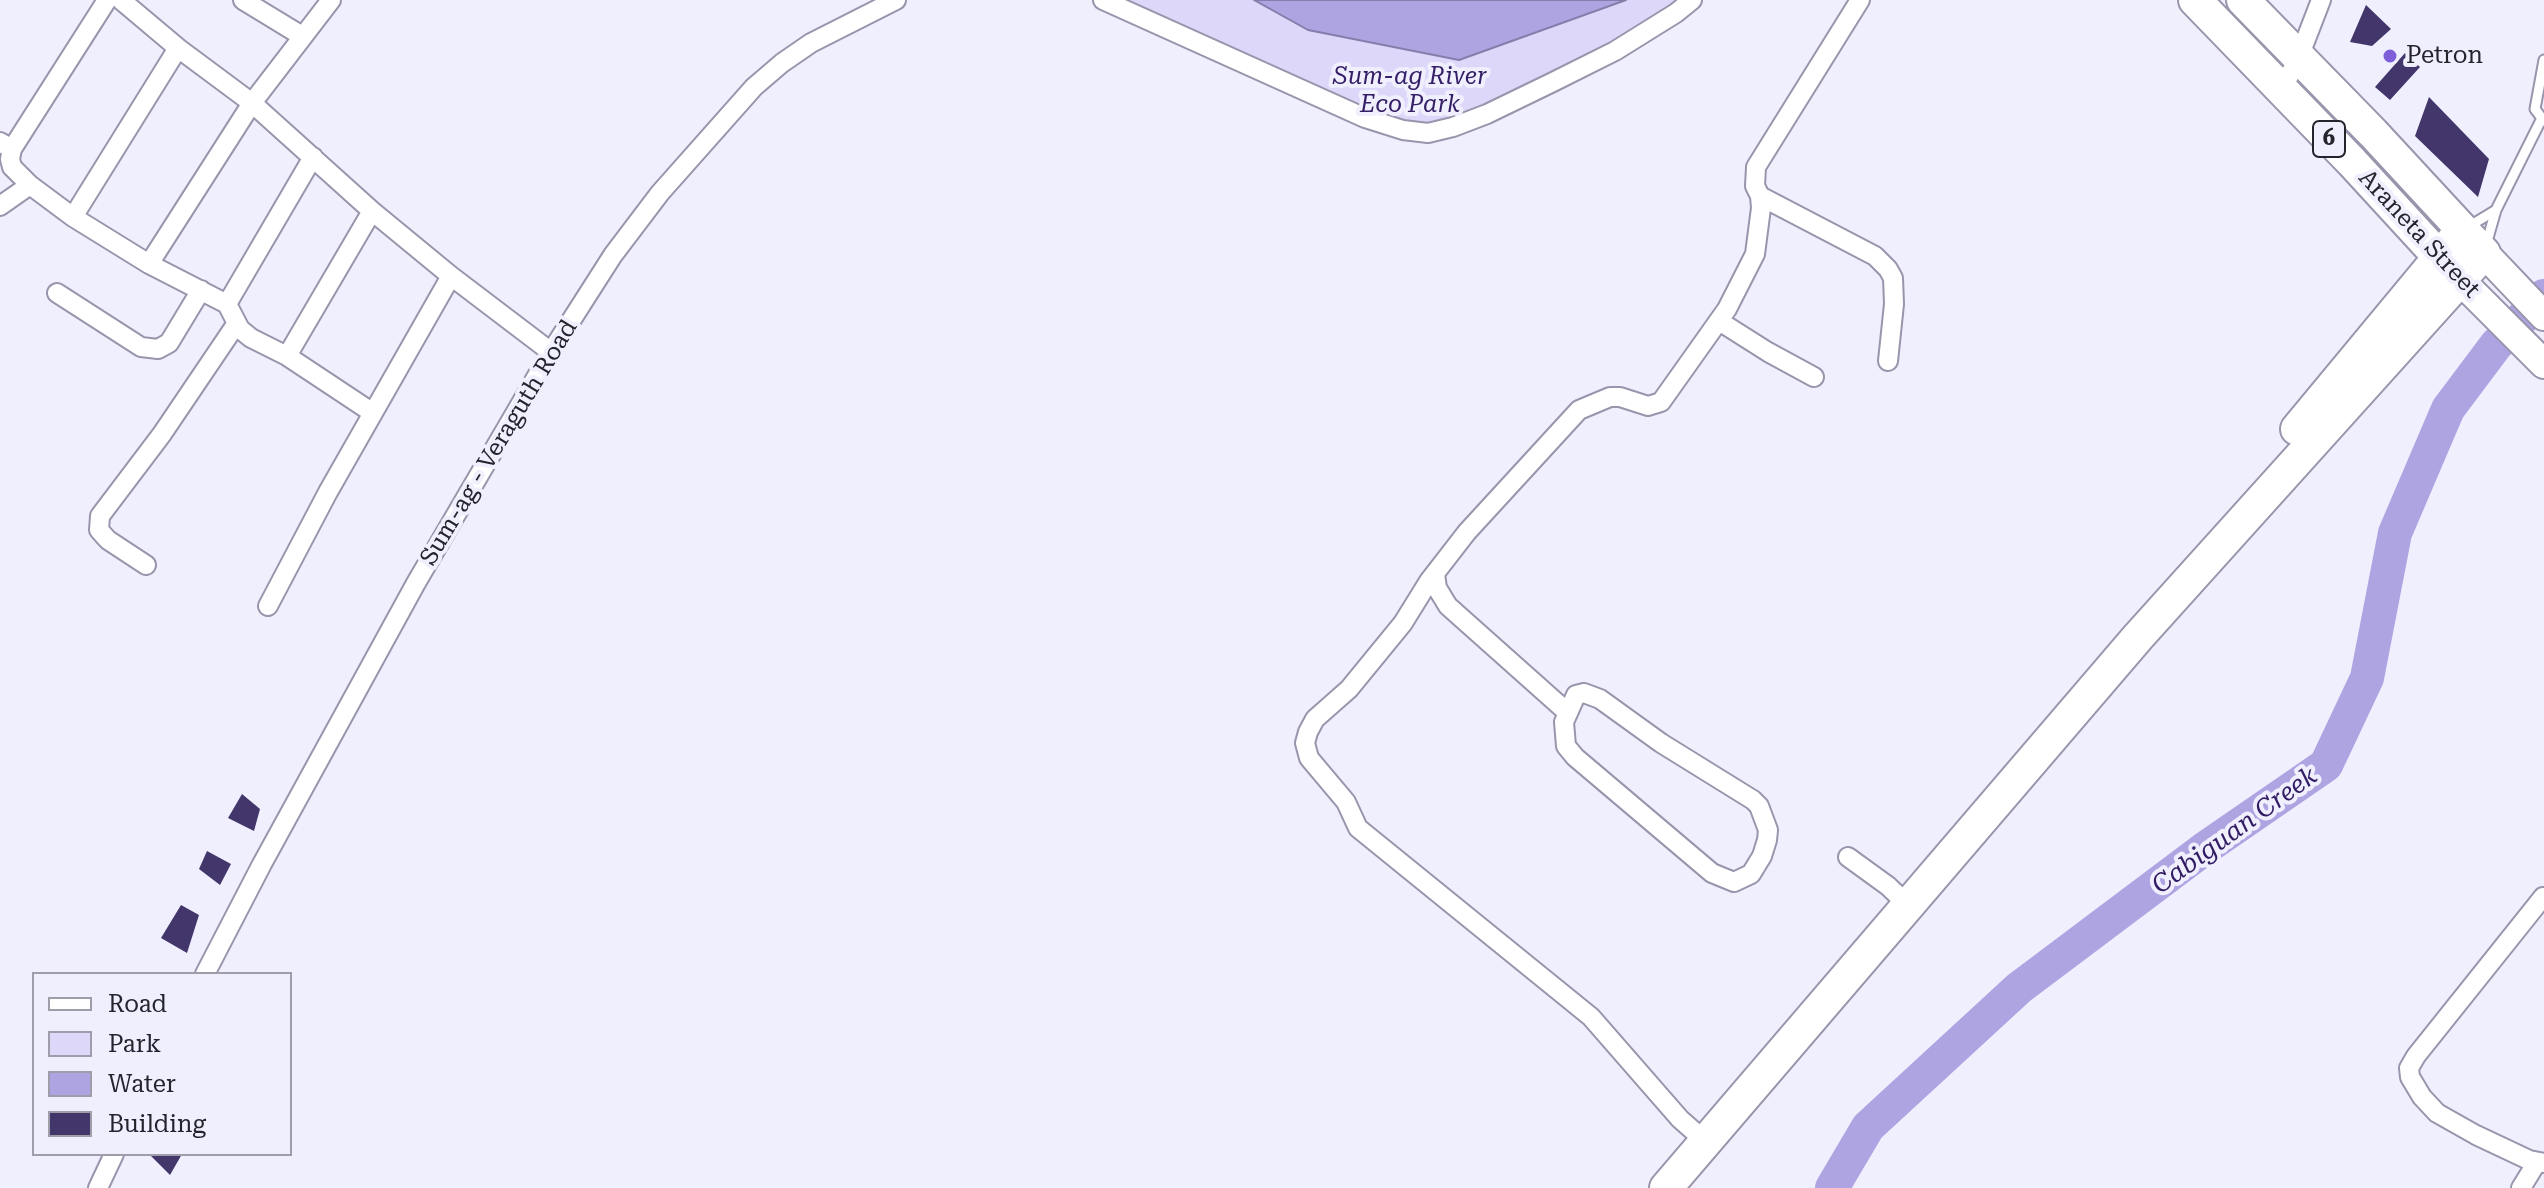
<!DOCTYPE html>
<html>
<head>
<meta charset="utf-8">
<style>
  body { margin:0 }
  #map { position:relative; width:2544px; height:1188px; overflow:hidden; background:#f0effe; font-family:"Roboto Serif",serif }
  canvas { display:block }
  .legend { position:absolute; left:32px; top:972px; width:260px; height:184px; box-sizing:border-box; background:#f0effe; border:2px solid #9f9daa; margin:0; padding:10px 14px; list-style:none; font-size:24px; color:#25232c }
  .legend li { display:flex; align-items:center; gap:16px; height:40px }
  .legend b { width:40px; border:2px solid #9f9daa }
</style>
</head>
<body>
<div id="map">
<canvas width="2544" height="1188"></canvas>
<ul class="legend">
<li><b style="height:10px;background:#fff"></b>Road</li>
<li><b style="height:22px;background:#ddd8fa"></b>Park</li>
<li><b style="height:22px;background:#afa4e2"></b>Water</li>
<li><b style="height:22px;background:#42366b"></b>Building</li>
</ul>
</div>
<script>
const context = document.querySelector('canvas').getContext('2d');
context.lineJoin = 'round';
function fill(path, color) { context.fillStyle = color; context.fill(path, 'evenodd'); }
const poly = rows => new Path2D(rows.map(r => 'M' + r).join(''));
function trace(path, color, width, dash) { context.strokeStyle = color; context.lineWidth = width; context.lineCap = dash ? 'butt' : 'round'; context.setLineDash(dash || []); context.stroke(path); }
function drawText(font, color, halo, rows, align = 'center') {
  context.font = font + ' "Roboto Serif",serif'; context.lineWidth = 8; context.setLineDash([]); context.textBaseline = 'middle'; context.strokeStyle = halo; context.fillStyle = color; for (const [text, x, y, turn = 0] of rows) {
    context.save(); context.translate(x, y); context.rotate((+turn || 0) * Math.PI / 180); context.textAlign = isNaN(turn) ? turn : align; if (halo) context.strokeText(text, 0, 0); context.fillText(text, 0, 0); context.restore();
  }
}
fill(poly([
  [1103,0,1254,0,1308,30,1459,60,1626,0,1692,0,1487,114,1403,130]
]), '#ddd8fa');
const water = poly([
  [1254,0,1626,0,1459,60,1308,30,1254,0]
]);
fill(water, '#afa4e2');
trace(water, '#867dab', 2);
trace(poly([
  [1832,1188,1868,1127,2019,988,2204,849,2326,765,2367,678,2395,533,2448,409,2496,345,2544,296]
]), '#afa4e2', 34);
fill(poly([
  [2366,5,2391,29,2372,46,2350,42],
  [2405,53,2420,67,2390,100,2375,87],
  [2429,97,2489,159,2478,197,2415,136],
  [242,794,260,809,254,831,228,818],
  [207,851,231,864,220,885,199,869],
  [181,905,199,915,187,953,161,938],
  [149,1154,182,1154,170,1175]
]), '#42366b');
const lane = poly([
  [2544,60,2535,109,2544,121],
  [2468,227,2496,210],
  [2486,245,2496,210,2541,120]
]);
const street = poly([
  [121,0,178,48,252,103,149,264],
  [243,0,302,36],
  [331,0,252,103,372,211,451,276,551,352],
  [1103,0,1365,118,1403,130,1428,133,1453,127,1487,114,1553,82,1615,51,1676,13,1692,0],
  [2281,91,2299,57,2321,0],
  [0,142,12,149,107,0],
  [12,149,10,159,12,167,30,185,73,217,149,264,227,304,240,329,251,338,287,356,373,413],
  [1760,196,1875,256,1888,269,1893,278,1894,304,1888,361],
  [0,206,30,185],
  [73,217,178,48],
  [57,293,141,347,158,349,169,343,201,290],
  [227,304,313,157],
  [1719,321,1768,352,1814,377],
  [287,356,372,211],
  [146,565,108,540,99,530,100,516,162,434,237,323],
  [1435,574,1437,588,1448,606,1567,712],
  [268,606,328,492,451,276],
  [1584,693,1600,699,1661,743,1753,800,1759,806,1768,830,1767,840,1762,856,1751,874,1734,882,1712,873,1575,757,1566,746,1564,722,1576,695,1584,693],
  [1848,857,1888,886,1909,906],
  [2543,897,2416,1056,2409,1068,2410,1077,2422,1097,2437,1113,2476,1135,2529,1160,2544,1163],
  [205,974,262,864,416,583,551,352,613,255,660,193,754,87,782,63,811,43,896,0],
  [1706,1142,1680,1119,1591,1017,1358,828,1346,802,1309,758,1305,743,1308,732,1315,719,1349,689,1403,623,1429,581,1467,532,1579,410,1610,397,1620,397,1648,406,1661,402,1727,309,1755,254,1761,208,1760,196,1755,186,1756,167,1860,0],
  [98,1188,114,1154],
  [2521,1188,2537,1162]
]);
const primary = poly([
  [2484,253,2544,316],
  [2460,280,2544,364]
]);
const highway = poly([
  [2195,0,2352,162,2454,273],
  [2297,429,2462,230],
  [1666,1188,2138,637,2484,253,2373,133,2243,0]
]);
trace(lane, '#9895ac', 13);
trace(street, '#9895ac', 22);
trace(primary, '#9895ac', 32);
trace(highway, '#9895ac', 36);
trace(lane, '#fff', 9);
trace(street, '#fff', 18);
trace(primary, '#fff', 28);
trace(highway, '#fff', 32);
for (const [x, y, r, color] of [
  [2390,56,8,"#7e5ed9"]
]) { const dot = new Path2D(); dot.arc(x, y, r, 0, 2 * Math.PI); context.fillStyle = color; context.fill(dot); trace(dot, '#f0effe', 3); }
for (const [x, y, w] of [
  [2329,139,32]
]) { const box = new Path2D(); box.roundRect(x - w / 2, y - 18, w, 36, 6); context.fillStyle = '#f0effe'; context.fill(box); trace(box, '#25232c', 2); }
drawText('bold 22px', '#25232c', null, [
  ["6",2329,139]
]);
drawText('24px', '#25232c', '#f0effe', [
  ["Petron",2406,56]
], 'left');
drawText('italic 24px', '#352067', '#f0effe', [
  ["Sum-ag River",1410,77],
  ["Eco Park",1410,105]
]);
drawText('24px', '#25232c', '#f0effe', [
  ["Araneta Street",2419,234,47],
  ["Sum-ag - Veraguth Road",499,443,-59]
]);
drawText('italic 26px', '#321c63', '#f0effe', [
  ["Cabiguan Creek",2235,831,-36]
]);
</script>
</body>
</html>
